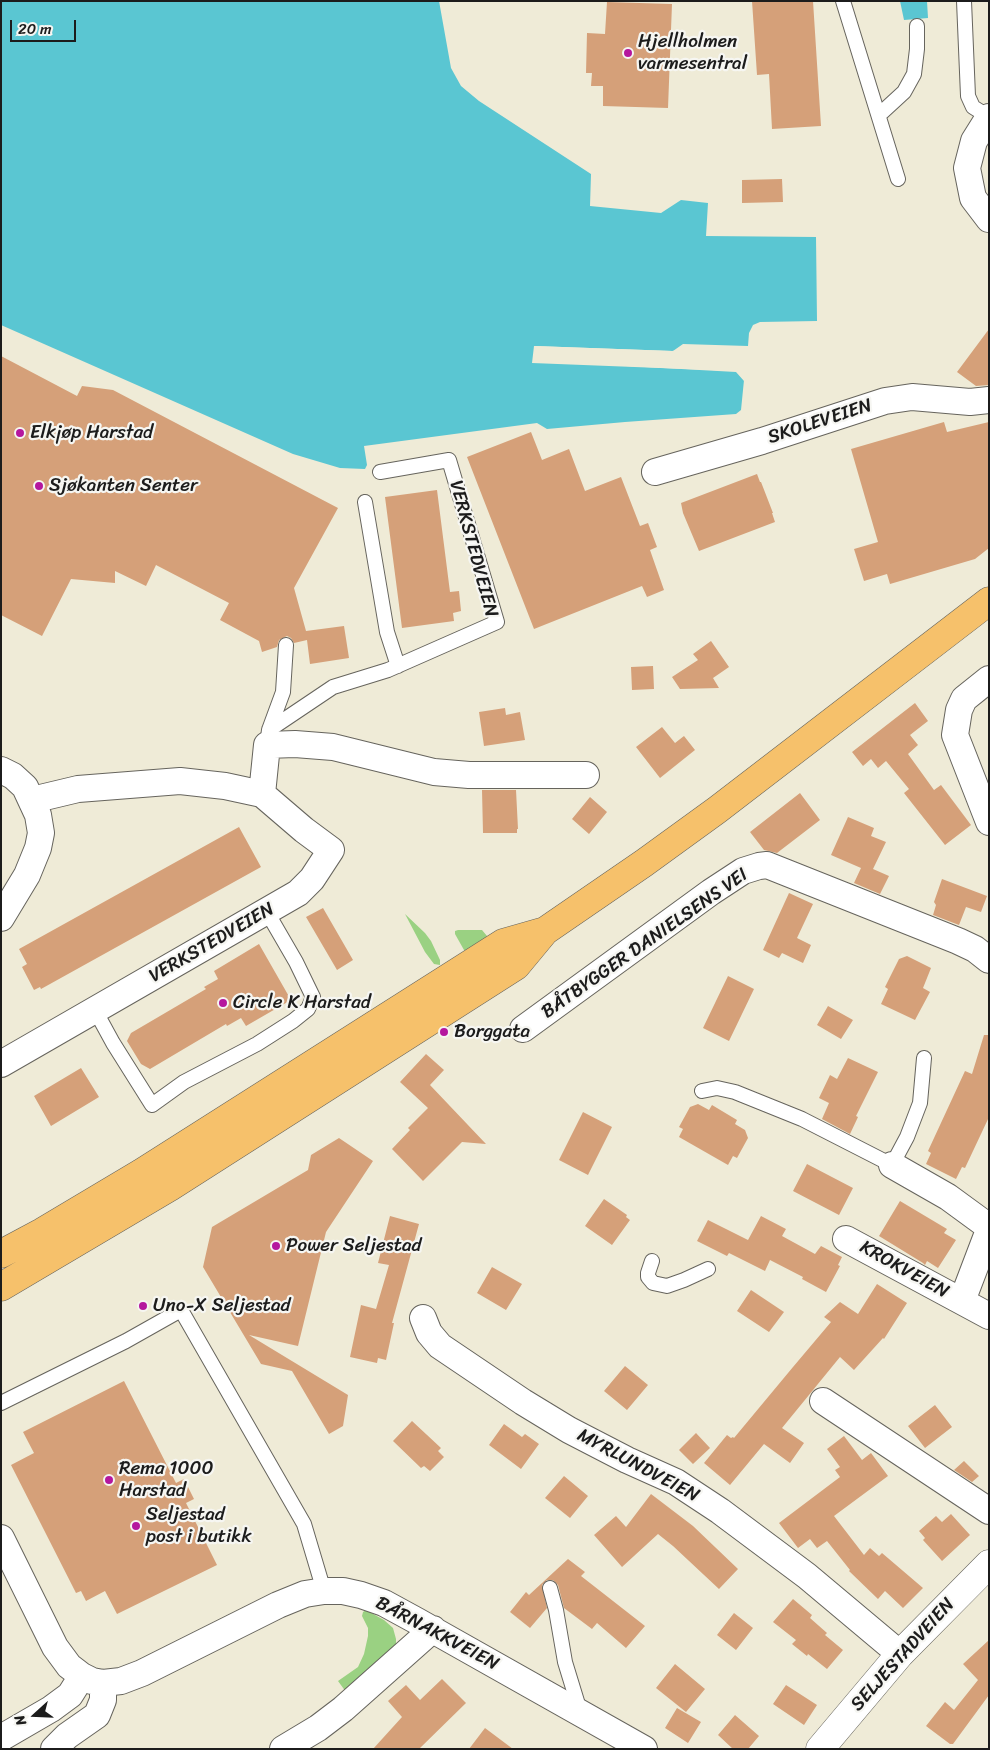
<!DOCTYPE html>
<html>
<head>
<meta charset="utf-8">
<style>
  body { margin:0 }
  #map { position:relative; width:990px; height:1750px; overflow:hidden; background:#efebd7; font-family:Sriracha,sans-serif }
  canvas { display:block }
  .frame { position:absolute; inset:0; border:2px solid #1c1c1c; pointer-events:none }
  .north { position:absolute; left:10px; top:1690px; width:50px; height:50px; -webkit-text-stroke:4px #f6f6f2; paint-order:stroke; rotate:250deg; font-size:14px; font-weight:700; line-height:20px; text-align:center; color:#1c1c1c }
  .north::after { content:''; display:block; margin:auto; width:18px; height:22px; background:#1c1c1c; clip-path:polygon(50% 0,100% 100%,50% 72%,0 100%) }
  .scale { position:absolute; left:10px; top:20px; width:66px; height:22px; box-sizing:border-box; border:2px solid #1c1c1c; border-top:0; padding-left:6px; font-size:15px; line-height:18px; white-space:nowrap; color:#1c1c1c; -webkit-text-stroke:4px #f6f6f2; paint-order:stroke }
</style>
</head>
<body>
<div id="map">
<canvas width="990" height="1750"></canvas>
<div class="frame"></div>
<div class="north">N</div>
<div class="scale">20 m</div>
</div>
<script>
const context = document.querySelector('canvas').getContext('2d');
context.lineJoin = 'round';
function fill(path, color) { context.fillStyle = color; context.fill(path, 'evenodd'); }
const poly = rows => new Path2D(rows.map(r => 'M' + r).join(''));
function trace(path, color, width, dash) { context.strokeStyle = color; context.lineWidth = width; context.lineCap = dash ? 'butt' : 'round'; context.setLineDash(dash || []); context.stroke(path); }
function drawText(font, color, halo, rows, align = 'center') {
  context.font = font + ' Sriracha,sans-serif'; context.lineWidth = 4.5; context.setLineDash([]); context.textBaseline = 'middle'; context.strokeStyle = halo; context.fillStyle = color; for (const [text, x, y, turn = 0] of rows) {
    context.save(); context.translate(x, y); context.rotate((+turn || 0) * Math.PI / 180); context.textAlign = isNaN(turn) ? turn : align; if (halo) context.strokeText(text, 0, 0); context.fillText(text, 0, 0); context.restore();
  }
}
fill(poly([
  [405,914,425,933,431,941,440,960,440,965,434,964,425,952],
  [458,930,482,930,487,936,486,939,466,951,464,950,455,934,455,931],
  [366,1610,384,1620,393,1628,396,1639,396,1648,346,1692,338,1681,358,1667,364,1654,368,1636,368,1628,362,1616,363,1612]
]), '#9ad182');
fill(poly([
  [1,1,439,1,451,68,461,86,479,101,591,174,590,206,661,213,681,200,708,203,706,236,816,237,817,321,760,322,753,325,749,333,748,346,683,344,673,351,534,346,532,363,737,371,744,380,741,410,736,414,625,422,547,429,537,423,364,446,367,465,365,469,340,468,293,454,1,325],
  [900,1,927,1,928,18,904,20]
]), '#5ac6d2');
fill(poly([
  [535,346,672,351,679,350,673,353,536,349,535,358],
  [535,361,737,368,744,376,744,381,736,372]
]), '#efebd7');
fill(poly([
  [752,1,813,1,821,126,772,129,769,74,757,75],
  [607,2,672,4,668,108,603,106,603,86,591,86,592,73,586,73,587,33,605,34],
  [782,179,783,202,742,203,742,180],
  [989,329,989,385,976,386,957,372],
  [1,356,77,396,82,386,113,390,338,508,294,588,306,631,344,626,349,658,310,664,307,640,294,643,291,638,287,636,279,640,277,647,262,652,259,641,220,620,229,603,156,565,146,586,115,571,115,583,71,579,42,636,1,615],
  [944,422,947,432,989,422,989,548,975,559,890,584,887,574,864,581,854,549,878,542,851,449],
  [531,432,542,460,569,449,585,491,621,477,640,526,648,523,657,547,650,550,664,590,647,597,642,586,534,629,467,457],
  [757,474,760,482,761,482,773,513,772,513,775,522,699,551,683,513,681,503],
  [437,490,450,592,459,591,461,611,453,613,454,621,402,628,385,497],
  [711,641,729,667,713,678,719,688,680,689,672,677,698,660,693,654],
  [653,666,654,689,632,690,631,667],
  [915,703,928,721,910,735,918,745,908,754,934,790,941,785,971,825,945,845,904,793,909,789,886,761,878,768,871,759,863,766,852,752],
  [505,708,506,715,520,712,525,740,484,746,479,712],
  [662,727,675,743,684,736,695,750,660,778,636,747],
  [482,790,516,790,518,829,517,829,517,833,483,833],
  [800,793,820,820,777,853,764,850,750,832],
  [590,797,607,812,589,834,572,819],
  [848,817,874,828,871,836,886,842,873,869,889,876,880,894,854,883,861,868,831,855],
  [239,827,261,867,41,989,40,987,34,990,22,967,27,964,19,949],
  [942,879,987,896,981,912,966,907,959,925,933,915,936,905,934,902],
  [789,893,813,904,797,938,811,945,803,963,782,953,779,958,763,950],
  [323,908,353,960,337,970,306,917],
  [259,944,291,1000,246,1026,241,1018,227,1026,226,1024,150,1069,141,1064,127,1041,131,1033,206,989,204,987,218,979,214,971],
  [907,956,931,968,923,988,930,992,915,1020,881,1004,888,989,885,987,899,959],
  [728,976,754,989,729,1041,703,1028],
  [828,1006,853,1020,841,1039,817,1025],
  [984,1035,989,1035,989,1117,965,1168,962,1167,956,1179,926,1164,931,1153,928,1151,965,1071,972,1074],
  [426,1054,444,1070,430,1085,486,1144,462,1142,423,1181,392,1149,410,1130,408,1128,428,1108,400,1082],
  [848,1058,878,1072,856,1116,858,1117,850,1134,822,1119,829,1103,819,1098,830,1075,837,1079],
  [81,1068,99,1097,51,1126,34,1096],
  [698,1104,709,1110,712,1105,737,1120,735,1124,745,1130,748,1138,737,1158,733,1156,728,1165,679,1137,683,1129,679,1127,690,1107],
  [583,1112,612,1127,588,1175,559,1160],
  [339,1138,373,1161,326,1232,298,1346,249,1335,348,1395,343,1426,329,1434,292,1371,261,1364,203,1267,212,1227,308,1170,311,1155],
  [807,1164,853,1188,839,1215,793,1191],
  [604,1199,627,1215,626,1217,630,1220,612,1245,585,1226],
  [900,1201,947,1229,944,1233,956,1240,938,1268,927,1261,925,1265,923,1263,879,1236],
  [390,1216,419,1224,392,1323,394,1323,386,1360,378,1358,377,1363,350,1357,361,1305,376,1309,389,1265,378,1263],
  [761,1216,786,1229,782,1236,815,1254,821,1246,842,1257,838,1265,840,1266,826,1292,802,1279,803,1277,770,1260,765,1271,729,1253,727,1256,697,1241,708,1220,748,1240],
  [492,1267,522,1284,506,1310,477,1293],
  [877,1284,907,1303,884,1339,883,1338,854,1370,840,1357,782,1428,804,1443,790,1463,764,1444,730,1485,704,1463,727,1435,731,1438,733,1437,734,1438,793,1367,831,1322,824,1317,840,1302,858,1314],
  [751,1290,784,1312,769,1332,737,1311],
  [625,1366,648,1385,627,1410,604,1391],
  [124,1381,176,1483,184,1479,194,1499,186,1503,217,1565,117,1614,105,1591,86,1601,81,1591,76,1593,11,1465,34,1453,23,1432],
  [935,1405,952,1427,925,1448,908,1426],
  [412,1421,441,1448,438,1451,444,1457,430,1471,424,1466,421,1468,393,1441],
  [504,1424,522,1437,525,1434,539,1444,521,1469,489,1445],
  [696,1433,710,1448,693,1464,679,1450],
  [844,1436,862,1460,871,1453,888,1476,834,1516,864,1555,870,1548,879,1556,882,1553,923,1588,903,1608,885,1591,878,1599,849,1571,850,1570,827,1541,817,1548,810,1539,798,1548,779,1523,840,1477,835,1470,840,1467,827,1449],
  [964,1461,979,1476,972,1482,954,1470],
  [564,1476,588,1496,570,1518,545,1498],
  [651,1494,693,1526,738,1569,719,1589,673,1546,658,1534,622,1567,594,1535,616,1516,626,1527],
  [951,1514,970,1535,942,1561,923,1540,925,1538,919,1531,936,1516,942,1522],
  [568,1559,585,1572,581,1576,645,1626,626,1648,597,1623,592,1629,564,1608,558,1585,553,1580,547,1580,542,1585,547,1608,530,1628,510,1612,526,1592,529,1595],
  [793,1599,812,1615,810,1618,827,1633,825,1635,843,1650,827,1669,808,1654,807,1656,792,1644,796,1640,773,1622],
  [734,1613,753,1628,736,1650,717,1635],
  [989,1640,989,1695,953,1744,950,1744,926,1726,945,1702,954,1710,978,1680,963,1664],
  [675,1664,705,1689,686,1712,656,1688],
  [442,1679,466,1703,419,1749,373,1749,402,1717,388,1701,406,1685,420,1700],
  [786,1685,817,1705,804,1725,773,1704],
  [677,1708,701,1722,688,1743,665,1728],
  [735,1715,759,1736,748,1749,733,1749,718,1735],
  [485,1728,513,1749,469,1749]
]), '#d5a079');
const service = poly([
  [843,1,898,179],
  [964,1,968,96,973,107,989,117],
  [879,115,904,92,914,74,917,49,917,26],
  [365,502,387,632,398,666],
  [269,730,283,692,286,645],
  [267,745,269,730,333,687,388,670,497,622,449,460,380,472],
  [95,1010,113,1043,152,1105,184,1082,257,1044,293,1021,308,1009,313,997,296,962,267,912],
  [702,1091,717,1088,735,1092,802,1119,892,1165,907,1137,920,1103,924,1058],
  [652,1261,648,1273,648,1277,653,1283,667,1286,684,1280,708,1269],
  [1,1403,126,1341,181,1310,304,1524,324,1591],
  [550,1588,556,1610,565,1662,580,1711]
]);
const minor = poly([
  [989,117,974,141,967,168,973,198,989,219],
  [655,472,762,441,885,401,912,397,970,402,989,400],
  [989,679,964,699,959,710,955,735,989,822],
  [1,770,13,776,25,787,38,815,41,833,38,848,27,875,1,918],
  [262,794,267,745,295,744,333,747,434,772,469,775,586,775],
  [523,1029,711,892,743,871,759,866,767,865,958,941,975,949,989,960],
  [1,1064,298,893,312,879,331,850,304,830,262,794,225,786,180,781,78,789,32,800],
  [892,1165,948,1197,989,1227],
  [846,1239,989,1316],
  [962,1301,989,1230],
  [423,1318,429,1333,440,1346,523,1402,569,1430,627,1460,676,1482,720,1511,807,1576,900,1654],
  [823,1401,989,1511],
  [1,1538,55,1647,69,1666,82,1676],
  [1,1738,51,1709,70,1695,82,1676,92,1681,103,1683,121,1681,142,1673,278,1605,305,1594,324,1591,343,1591,361,1595,384,1603,417,1621,644,1749],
  [54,1749,67,1736,97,1715,103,1700,103,1683],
  [283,1749,318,1728,343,1709,433,1629]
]);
const tertiary = poly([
  [820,1749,900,1654,989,1564]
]);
const trunk = poly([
  [1,1254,42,1232,141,1173,503,943,545,931],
  [1,1287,170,1187,516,966,545,931,644,863,717,810,989,601]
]);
trace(service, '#66645d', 16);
trace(minor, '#66645d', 28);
trace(tertiary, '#66645d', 29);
trace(trunk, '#66645d', 29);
trace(service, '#fff', 14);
trace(minor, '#fff', 26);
trace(tertiary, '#fff', 28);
trace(trunk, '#f6c16b', 28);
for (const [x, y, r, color] of [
  [628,53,5,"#b5179e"],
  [20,433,5,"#b5179e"],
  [39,486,5,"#b5179e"],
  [223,1003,5,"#b5179e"],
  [444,1032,5,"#b5179e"],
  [276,1246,5,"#b5179e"],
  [143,1306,5,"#b5179e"],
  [109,1480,5,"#b5179e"],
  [136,1526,5,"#b5179e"]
]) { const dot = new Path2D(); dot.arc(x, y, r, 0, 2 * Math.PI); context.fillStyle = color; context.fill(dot); trace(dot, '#f6f6f2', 2); }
drawText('19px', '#1c1c1c', '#f6f6f2', [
  ["Hjellholmen",638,42],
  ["varmesentral",638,64],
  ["Elkjøp Harstad",30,433],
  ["Sjøkanten Senter",49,486],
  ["Circle K Harstad",233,1003],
  ["Borggata",454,1032],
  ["Power Seljestad",286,1246],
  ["Uno-X Seljestad",153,1306],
  ["Rema 1000",119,1469],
  ["Harstad",119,1491],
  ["Seljestad",146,1515],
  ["post i butikk",146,1537]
], 'left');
drawText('19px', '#1c1c1c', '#f6f6f2', [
  ["SKOLEVEIEN",820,422,-18],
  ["VERKSTEDVEIEN",473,549,75],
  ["VERKSTEDVEIEN",212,943,-30],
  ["BÅTBYGGER DANIELSENS VEI",645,944,-35],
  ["KROKVEIEN",904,1270,29],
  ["MYRLUNDVEIEN",638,1466,28],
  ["BÅRNAKKVEIEN",437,1634,28],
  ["SELJESTADVEIEN",903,1655,-48]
]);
</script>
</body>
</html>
